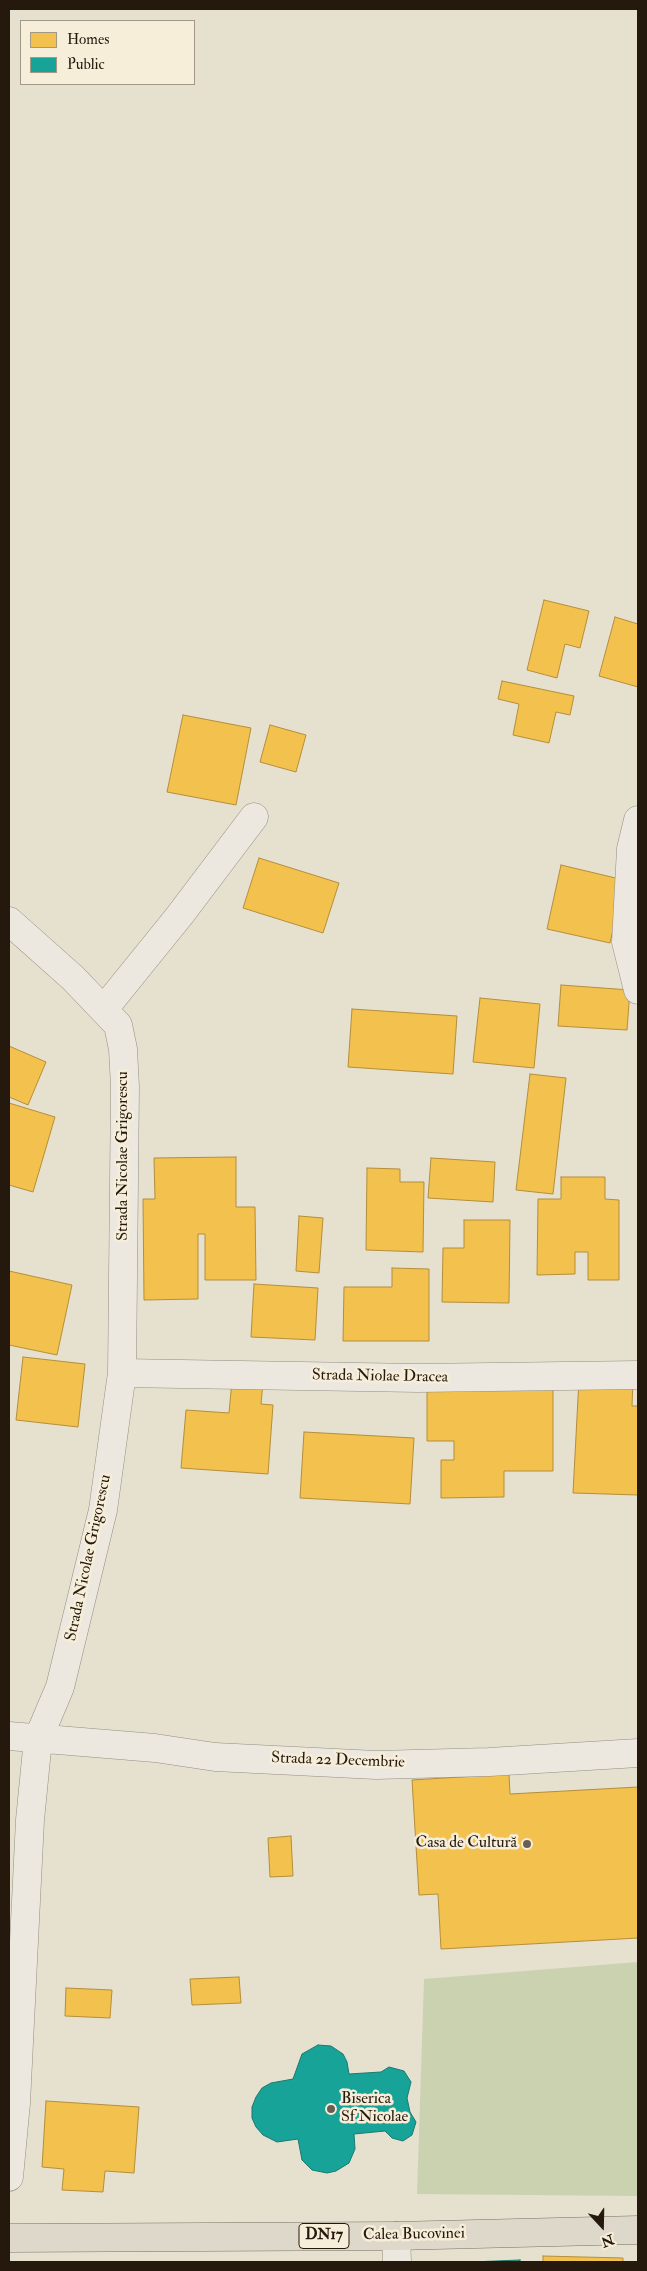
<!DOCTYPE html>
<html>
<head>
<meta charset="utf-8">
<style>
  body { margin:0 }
  #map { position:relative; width:647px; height:2271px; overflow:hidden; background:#e6e0ce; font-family:"IM FELL Double Pica",serif }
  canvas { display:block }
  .frame { position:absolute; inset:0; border:10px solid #25180d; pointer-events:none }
  .legend { position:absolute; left:20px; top:20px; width:175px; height:65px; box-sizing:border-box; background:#f6eed9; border:1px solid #a29887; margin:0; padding:6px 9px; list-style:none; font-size:15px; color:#25180d }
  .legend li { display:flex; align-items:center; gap:10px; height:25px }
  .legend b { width:25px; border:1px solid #a29887 }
  .north { position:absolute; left:577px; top:2201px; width:50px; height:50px; -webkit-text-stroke:4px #f6eed9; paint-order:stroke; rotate:159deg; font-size:14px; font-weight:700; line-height:20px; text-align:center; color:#25180d }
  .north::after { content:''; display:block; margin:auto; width:18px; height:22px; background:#25180d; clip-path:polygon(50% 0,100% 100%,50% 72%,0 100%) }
</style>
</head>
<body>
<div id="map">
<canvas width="647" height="2271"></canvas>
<div class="frame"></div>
<ul class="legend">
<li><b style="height:14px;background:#f2c14e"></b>Homes</li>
<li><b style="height:14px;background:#17a398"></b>Public</li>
</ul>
<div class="north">N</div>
</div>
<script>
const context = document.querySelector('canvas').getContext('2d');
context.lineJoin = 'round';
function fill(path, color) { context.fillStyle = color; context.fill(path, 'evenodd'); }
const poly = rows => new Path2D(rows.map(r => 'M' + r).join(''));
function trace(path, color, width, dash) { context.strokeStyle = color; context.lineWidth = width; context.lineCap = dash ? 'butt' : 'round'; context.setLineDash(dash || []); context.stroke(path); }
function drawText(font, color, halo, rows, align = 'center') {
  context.font = font + ' "IM FELL Double Pica",serif'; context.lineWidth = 5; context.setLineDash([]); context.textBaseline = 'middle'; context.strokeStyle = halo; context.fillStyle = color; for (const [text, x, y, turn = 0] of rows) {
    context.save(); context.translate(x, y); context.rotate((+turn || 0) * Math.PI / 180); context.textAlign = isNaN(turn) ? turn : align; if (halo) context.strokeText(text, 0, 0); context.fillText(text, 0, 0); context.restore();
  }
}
fill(poly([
  [638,1962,638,2196,417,2194,424,1979]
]), '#cbd2b0');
const homes = poly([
  [544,600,589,611,580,648,565,644,557,678,527,670,544,600],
  [615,617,638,624,638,687,599,676,615,617],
  [502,681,574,696,570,715,556,712,549,743,513,735,519,704,498,699,502,681],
  [183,715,251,728,236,805,167,792,183,715],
  [270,725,306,735,296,772,260,762,270,725],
  [259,858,339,883,323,933,243,908,259,858],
  [561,865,624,880,610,943,547,929,561,865],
  [561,985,630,990,627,1030,558,1026,561,985],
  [480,998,540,1004,534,1068,473,1062,480,998],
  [352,1009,457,1016,453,1074,348,1067,352,1009],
  [9,1046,46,1062,28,1105,9,1097,9,1046],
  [530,1074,566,1078,553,1194,516,1190,530,1074],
  [9,1103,55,1117,33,1192,9,1185,9,1103],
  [236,1157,236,1207,255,1207,256,1280,205,1280,205,1234,198,1234,198,1299,144,1300,143,1199,155,1199,154,1158,236,1157],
  [431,1158,495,1162,493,1202,428,1198,431,1158],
  [367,1168,400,1169,400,1182,424,1182,423,1252,366,1250,367,1168],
  [561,1177,605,1177,605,1199,619,1200,619,1280,588,1280,588,1252,575,1252,575,1274,537,1275,538,1199,561,1199,561,1177],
  [299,1216,323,1218,319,1273,296,1271,299,1216],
  [464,1220,510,1220,509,1303,442,1302,443,1248,464,1248,464,1220],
  [392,1268,429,1269,429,1341,343,1341,344,1287,392,1287,392,1268],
  [9,1271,72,1285,57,1355,9,1345,9,1271],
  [254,1284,318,1288,315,1340,251,1337,254,1284],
  [23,1357,85,1364,78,1427,16,1420,23,1357],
  [579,1379,633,1381,632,1406,638,1406,638,1495,573,1493,579,1379],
  [232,1381,263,1383,261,1404,273,1405,268,1474,181,1468,186,1410,229,1413,232,1381],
  [553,1381,553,1471,504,1471,504,1497,441,1498,441,1460,454,1460,454,1441,427,1441,427,1382,553,1381],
  [304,1432,414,1438,410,1504,300,1498,304,1432],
  [509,1774,510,1794,638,1787,638,1938,441,1949,438,1894,419,1895,412,1780,509,1774],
  [291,1836,293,1876,270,1877,268,1838,291,1836],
  [239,1977,241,2003,192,2005,190,1979,239,1977],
  [66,1988,112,1990,110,2018,65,2016,66,1988],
  [46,2101,139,2107,134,2173,105,2171,103,2192,62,2190,64,2169,42,2167,46,2101],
  [543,2256,623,2258,623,2262,543,2262,543,2256]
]);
fill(homes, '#f2c14e');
trace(homes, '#b48e3a', 1);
const public = poly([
  [318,2045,331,2046,343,2054,347,2062,349,2074,381,2072,389,2067,404,2071,411,2082,407,2098,410,2112,416,2122,412,2135,403,2141,392,2138,385,2131,354,2134,355,2149,349,2163,336,2171,327,2173,312,2170,302,2160,298,2139,277,2142,263,2135,256,2127,252,2118,252,2107,256,2097,262,2088,271,2083,293,2079,302,2054,318,2045],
  [520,2260,520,2262,472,2262,520,2260]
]);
fill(public, '#17a398');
trace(public, '#1b796e', 1);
const minor = poly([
  [638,820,631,849,626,942,638,990],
  [9,921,73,978,118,1025,123,1049,125,1087,122,1373,103,1510,60,1687,38,1739,30,1820,16,2103,9,2177],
  [104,1009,180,915,254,817],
  [122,1373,418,1378,638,1375],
  [9,1736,155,1748,215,1757,376,1765,489,1762,638,1753],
  [396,2236,397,2262]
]);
const highway = poly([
  [9,2238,396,2236,638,2230]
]);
trace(minor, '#938e82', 29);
trace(highway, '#777368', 29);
trace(minor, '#ece8df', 28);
trace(highway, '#ded8ca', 28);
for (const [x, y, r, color] of [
  [527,1844,5,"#695e51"],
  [331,2109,5,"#695e51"]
]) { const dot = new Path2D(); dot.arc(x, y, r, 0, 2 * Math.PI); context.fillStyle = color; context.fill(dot); trace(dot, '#f6eed9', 2); }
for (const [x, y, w] of [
  [324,2236,50]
]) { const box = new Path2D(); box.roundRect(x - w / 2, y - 12.5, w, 25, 4); context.fillStyle = '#f6eed9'; context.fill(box); trace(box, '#25180d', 1); }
drawText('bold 15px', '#25180d', null, [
  ["DN17",324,2236]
]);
drawText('16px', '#25180d', '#f6eed9', [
  ["Strada Nicolae Grigorescu",124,1156,-90],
  ["Strada Niolae Dracea",380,1377,1],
  ["Strada Nicolae Grigorescu",89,1558,-78],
  ["Strada 22 Decembrie",338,1761,2],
  ["Calea Bucovinei",414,2235,-1]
]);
drawText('16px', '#25180d', '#f6eed9', [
  ["Casa de Cultură",517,1844],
  ["Biserica",341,2100,"left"],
  ["Sf Nicolae",341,2118,"left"]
], 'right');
</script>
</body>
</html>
